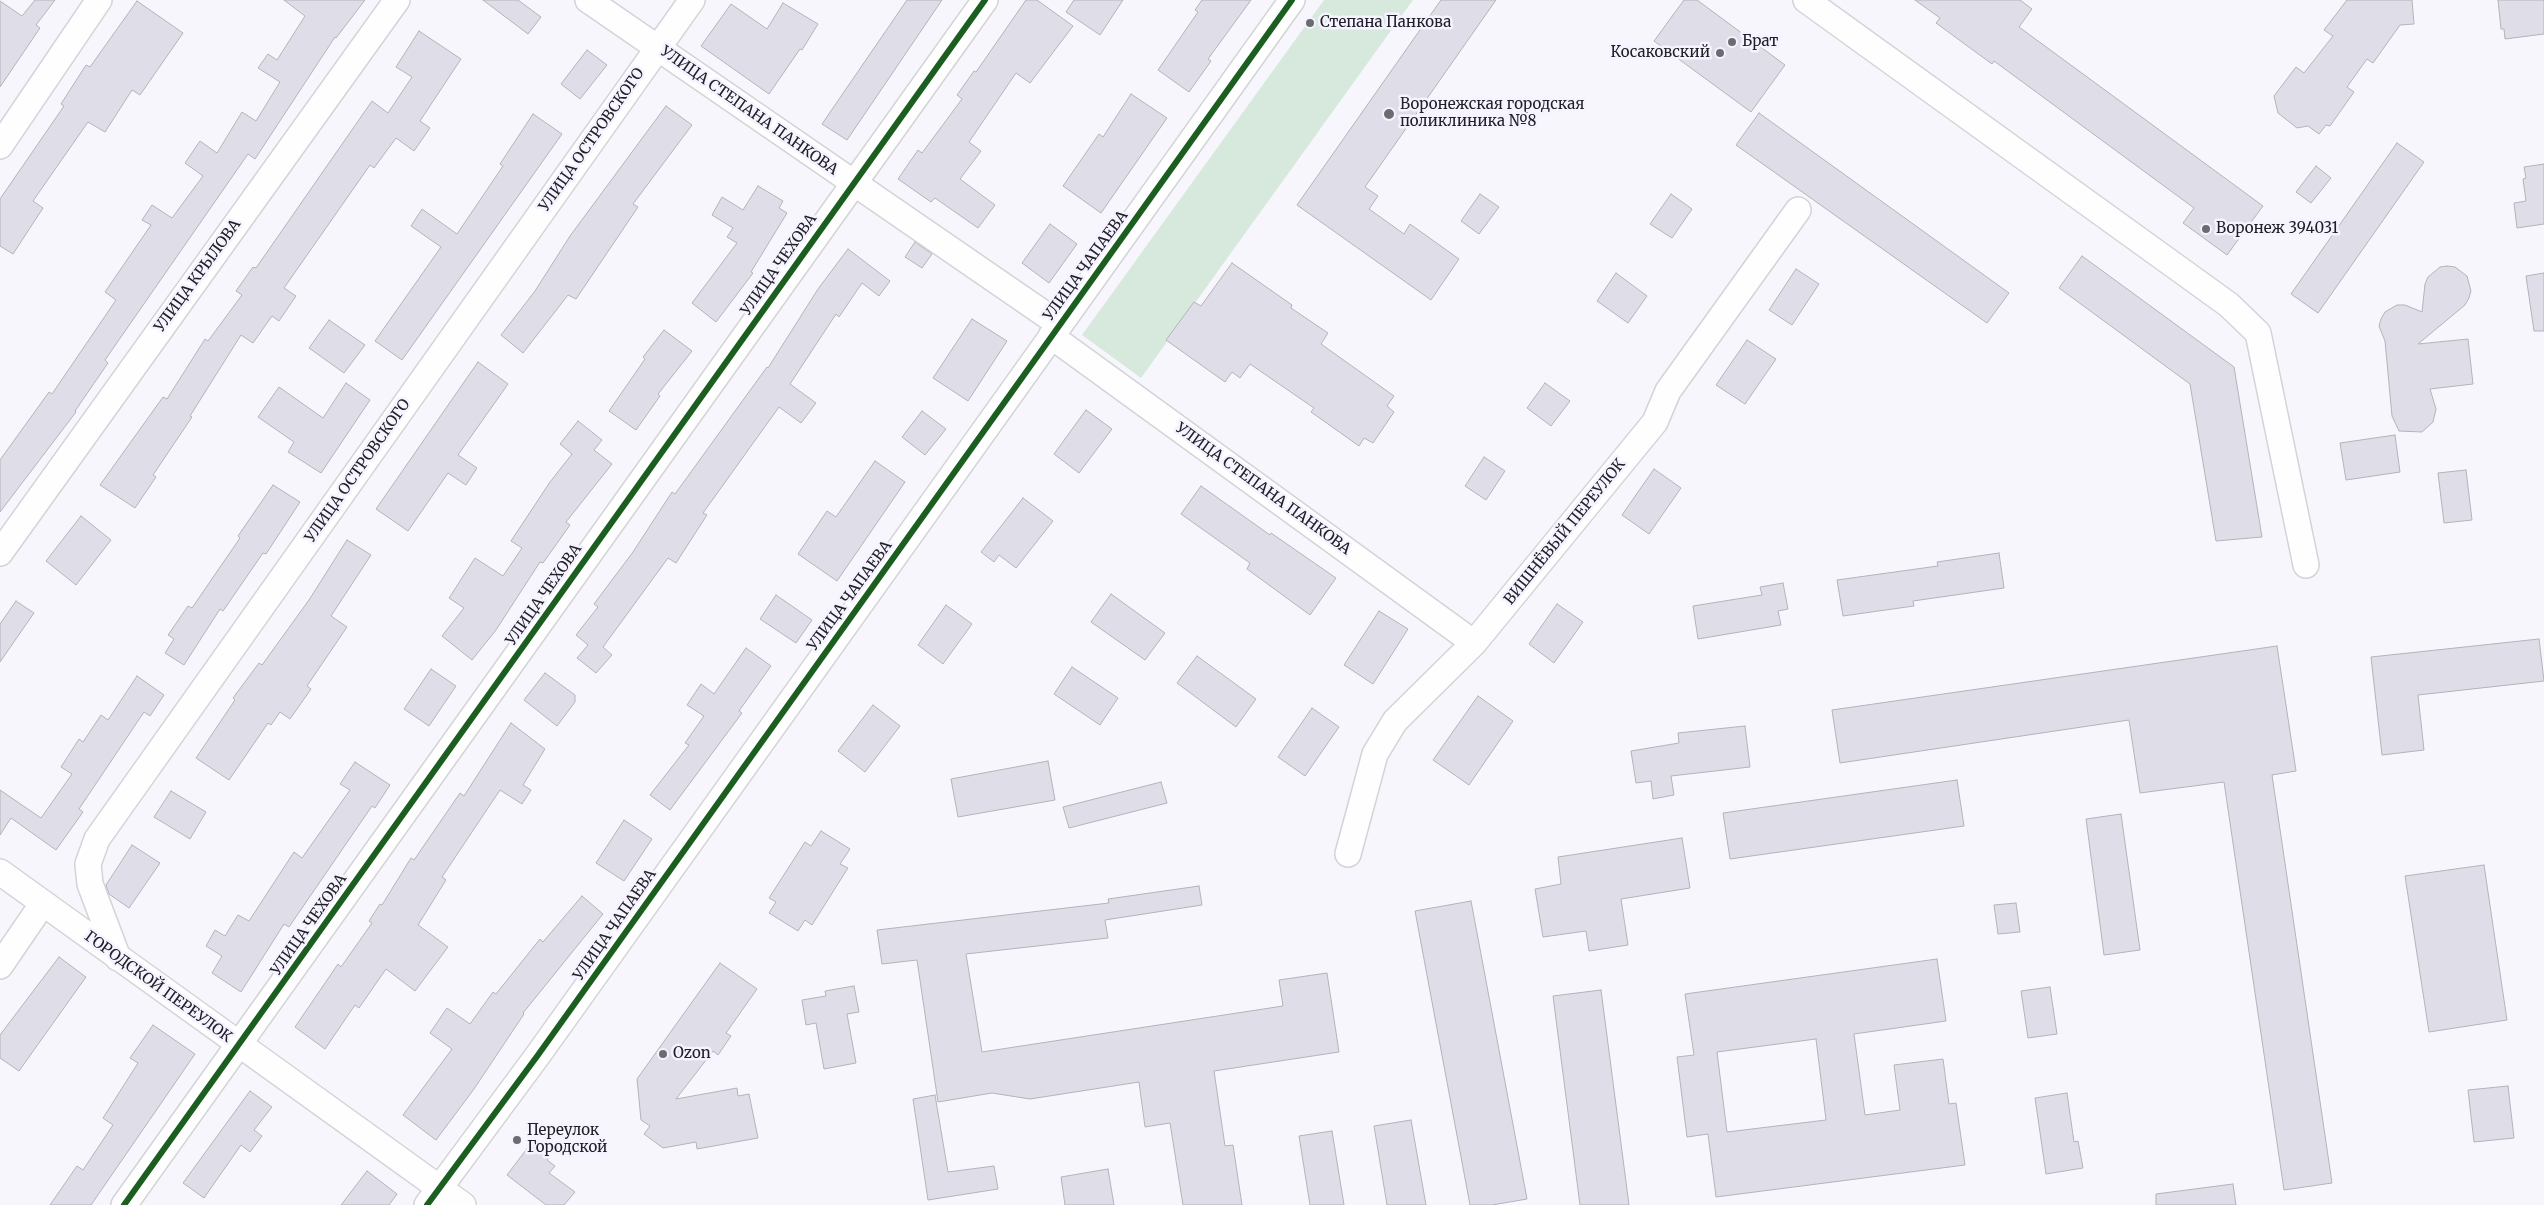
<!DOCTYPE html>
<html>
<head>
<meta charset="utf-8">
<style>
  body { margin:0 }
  canvas { display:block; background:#f7f6fc }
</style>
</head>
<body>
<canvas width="2544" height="1205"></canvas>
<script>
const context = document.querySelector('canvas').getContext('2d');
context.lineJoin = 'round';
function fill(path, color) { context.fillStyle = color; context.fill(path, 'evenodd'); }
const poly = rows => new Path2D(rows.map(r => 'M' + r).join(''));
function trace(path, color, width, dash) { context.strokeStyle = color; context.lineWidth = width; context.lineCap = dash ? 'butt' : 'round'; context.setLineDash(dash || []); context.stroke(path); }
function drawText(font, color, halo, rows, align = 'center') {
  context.font = font + ' Merriweather,serif'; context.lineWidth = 5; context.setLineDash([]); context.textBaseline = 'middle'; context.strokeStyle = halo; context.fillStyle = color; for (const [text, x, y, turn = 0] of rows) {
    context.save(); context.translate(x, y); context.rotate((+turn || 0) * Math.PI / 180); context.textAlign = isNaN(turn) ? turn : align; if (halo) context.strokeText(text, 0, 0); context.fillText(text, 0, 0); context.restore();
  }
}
fill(poly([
  [1324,0,1413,0,1141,378,1082,335]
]), '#d7e9dc');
const building = poly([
  [35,0,55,0,36,25,40,28,0,87,0,1,22,16,35,0],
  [284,0,365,0,336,38,335,37,255,159,248,154,105,360,108,363,75,411,76,412,0,512,0,460,49,392,52,394,116,300,105,292,151,225,142,220,152,205,172,218,203,176,185,163,200,141,217,153,242,112,256,121,280,82,258,68,268,54,277,60,305,16,284,0],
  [483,0,518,0,541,17,528,34,483,0],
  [907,0,942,0,847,140,822,124,907,0],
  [1026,0,1037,0,1073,26,1030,83,1016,73,969,142,981,151,960,179,995,205,978,228,935,198,931,202,898,179,918,150,922,153,962,99,957,95,974,71,976,72,1026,0],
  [1074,0,1123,0,1100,35,1066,12,1074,0],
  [1202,0,1251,0,1208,59,1211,61,1189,92,1158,70,1198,12,1195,10,1202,0],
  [1441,0,1496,0,1365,187,1378,196,1369,209,1404,234,1410,224,1459,259,1431,300,1297,205,1441,0],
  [1684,0,1697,0,1785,65,1751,112,1654,41,1684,0],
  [1915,0,2020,0,2032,9,2019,27,2263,206,2227,255,2183,223,2194,208,1994,61,1992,64,1936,23,1940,18,1915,0],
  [2347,0,2412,0,2414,24,2400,25,2373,63,2367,59,2347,87,2354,92,2330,126,2326,125,2319,134,2308,126,2297,128,2278,113,2274,96,2296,67,2304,73,2333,36,2324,30,2347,0],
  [2498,0,2544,0,2544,34,2505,39,2504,29,2501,29,2498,0],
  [137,1,183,33,140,95,132,90,105,132,88,122,33,201,43,208,13,254,0,246,0,199,64,106,61,104,86,65,90,67,137,1],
  [783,3,818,24,802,50,800,49,769,94,701,46,731,4,767,29,783,3],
  [419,31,461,59,420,121,430,128,414,151,396,138,374,168,370,165,284,288,296,296,279,321,272,316,253,343,241,335,190,416,192,417,153,475,156,477,135,508,100,485,163,397,167,399,205,339,208,341,242,295,236,291,253,267,256,268,372,101,388,113,412,77,396,67,419,31],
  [587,50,607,65,580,99,561,84,587,50],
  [1131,94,1167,118,1101,213,1063,186,1099,134,1103,137,1131,94],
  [666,106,692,125,633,204,638,207,576,299,568,295,523,353,501,335,535,291,570,236,666,106],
  [1759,113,2009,293,1987,323,1736,145,1759,113],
  [533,114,562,134,402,360,375,341,441,247,411,226,422,209,457,234,503,166,500,164,533,114],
  [2397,143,2424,162,2318,313,2291,294,2397,143],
  [2544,164,2544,224,2517,228,2514,203,2526,201,2523,179,2526,178,2524,167,2544,164],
  [2316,166,2331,178,2311,203,2296,192,2316,166],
  [758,186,783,201,779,208,787,213,751,272,753,273,716,322,692,303,737,243,727,237,733,228,712,215,722,197,743,210,758,186],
  [1480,194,1499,207,1479,234,1461,221,1480,194],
  [1671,194,1692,209,1672,238,1650,224,1671,194],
  [1050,224,1077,244,1049,283,1022,263,1050,224],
  [915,242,932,254,922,268,905,257,915,242],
  [848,249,890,281,879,296,862,283,839,317,836,314,790,384,816,403,801,423,779,407,703,513,707,515,676,563,668,558,603,647,612,655,596,673,577,658,588,645,576,635,598,607,594,604,633,552,672,492,675,494,767,367,768,368,818,289,848,249],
  [2082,256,2234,367,2262,537,2216,541,2190,384,2059,288,2082,256],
  [1232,263,1292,305,1291,308,1328,333,1321,344,1394,396,1387,406,1394,412,1373,443,1364,438,1359,446,1311,412,1314,408,1250,364,1240,378,1232,372,1225,382,1166,340,1194,302,1201,306,1232,263],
  [2447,266,2455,267,2467,276,2471,291,2469,298,2465,305,2418,344,2468,339,2473,384,2430,389,2436,409,2433,422,2422,432,2399,431,2392,416,2385,341,2379,326,2381,319,2385,312,2397,305,2405,305,2422,312,2425,284,2428,277,2440,267,2447,266],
  [1796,269,1819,284,1792,325,1769,310,1796,269],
  [1616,273,1647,296,1628,323,1597,301,1616,273],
  [2544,273,2544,331,2534,331,2526,276,2544,273],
  [972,319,1007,341,968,401,933,378,972,319],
  [329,320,365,345,344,373,309,348,329,320],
  [664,330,692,351,658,394,660,396,636,430,609,411,645,359,643,357,664,330],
  [1747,340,1776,359,1745,404,1716,385,1747,340],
  [478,362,508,384,458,455,477,468,466,485,448,473,408,531,376,509,478,362],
  [346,383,370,400,321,473,288,452,294,442,258,417,279,387,323,418,346,383],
  [1545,383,1570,401,1551,426,1527,408,1545,383],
  [1086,410,1112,429,1079,473,1054,454,1086,410],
  [922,411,946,429,925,455,902,437,922,411],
  [578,421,602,440,594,450,612,464,566,522,570,525,543,563,540,562,496,630,472,660,442,636,464,608,449,598,475,558,503,576,522,548,511,541,550,482,572,454,560,444,578,421],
  [2395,435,2400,472,2346,480,2340,443,2395,435],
  [1484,457,1505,471,1486,500,1465,486,1484,457],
  [875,461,905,482,837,581,798,554,827,511,836,517,875,461],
  [1654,469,1681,488,1649,534,1622,515,1654,469],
  [2466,470,2472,520,2444,523,2438,473,2466,470],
  [273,485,300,502,266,554,263,553,223,611,220,609,184,665,165,653,174,639,168,635,188,606,192,608,240,538,238,536,273,485],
  [1201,486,1270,535,1271,533,1336,578,1310,615,1247,569,1250,563,1181,514,1201,486],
  [1023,498,1053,521,1016,568,999,555,994,562,981,552,1023,498],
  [81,516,111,540,76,585,46,561,81,516],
  [347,540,371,555,331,616,347,627,307,686,311,689,290,719,280,712,271,725,268,723,229,780,196,758,235,700,233,698,259,663,262,665,309,600,347,540],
  [1999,553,2004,588,1913,601,1914,606,1843,616,1837,580,1938,566,1937,562,1999,553],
  [1783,583,1788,609,1778,611,1781,625,1698,639,1693,606,1762,595,1760,587,1783,583],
  [1111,594,1165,633,1145,660,1091,622,1111,594],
  [776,595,812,620,796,643,760,619,776,595],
  [16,601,34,613,0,662,0,624,16,601],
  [1557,604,1583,622,1554,663,1529,644,1557,604],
  [946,605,972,624,943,664,918,645,946,605],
  [1379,611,1408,629,1373,684,1344,665,1379,611],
  [2539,639,2544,681,2418,695,2424,750,2382,755,2371,657,2539,639],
  [2277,646,2296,771,2272,775,2332,1183,2284,1190,2224,782,2140,793,2129,720,1840,763,1832,710,2277,646],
  [746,648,771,666,739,711,742,713,670,810,650,795,689,745,685,743,704,716,687,705,701,684,714,694,746,648],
  [1197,656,1256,699,1236,727,1177,683,1197,656],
  [1072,667,1118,698,1100,725,1054,694,1072,667],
  [431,669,456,686,429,726,404,709,431,669],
  [545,673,575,695,575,702,557,726,524,700,545,673],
  [137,676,164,695,150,716,144,712,79,809,83,812,56,850,11,818,0,835,0,790,41,818,72,774,61,767,79,739,83,742,101,715,108,720,137,676],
  [1478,696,1513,721,1469,785,1433,760,1478,696],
  [873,705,900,726,865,772,838,751,873,705],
  [1312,708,1339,727,1305,776,1278,757,1312,708],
  [511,723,545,749,523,785,531,790,522,804,500,790,442,877,446,880,418,925,448,947,415,991,386,969,359,1008,355,1005,325,1049,295,1027,338,964,341,967,372,923,369,921,380,904,382,905,411,858,414,860,460,793,464,796,511,723],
  [1745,726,1750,767,1671,776,1674,795,1653,799,1651,781,1636,783,1631,751,1679,743,1678,733,1745,726],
  [1048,761,1055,800,958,817,951,779,1048,761],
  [355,762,390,785,375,808,372,806,289,927,284,924,241,992,212,973,222,956,206,946,215,930,225,936,238,915,249,921,294,852,302,858,350,790,340,784,355,762],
  [1957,780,1964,826,1730,859,1723,813,1957,780],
  [1161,782,1167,803,1069,828,1063,807,1161,782],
  [171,791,206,812,190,839,154,817,171,791],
  [2121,814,2140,950,2104,955,2086,819,2121,814],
  [624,820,652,839,624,881,596,863,624,820],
  [821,831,850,849,840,864,848,868,812,925,805,920,798,931,769,913,776,902,769,898,805,842,811,846,821,831],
  [1682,838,1690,888,1621,899,1628,945,1589,951,1586,931,1543,937,1535,889,1561,884,1558,857,1682,838],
  [132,845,160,863,129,908,109,894,106,885,132,845],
  [2484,865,2507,1020,2429,1032,2405,876,2484,865],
  [1199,886,1202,905,1105,920,1108,938,966,954,982,1052,1283,1006,1279,980,1327,973,1339,1052,1214,1071,1225,1146,1233,1145,1242,1205,1183,1205,1170,1123,1145,1127,1139,1082,1030,1099,992,1093,938,1102,917,960,882,964,877,930,1109,903,1108,899,1199,886],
  [582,896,603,914,523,1013,524,1014,474,1089,436,1140,403,1115,452,1049,430,1033,447,1008,470,1024,493,992,496,994,540,939,543,942,582,896],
  [1471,901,1527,1199,1492,1205,1470,1205,1415,911,1471,901],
  [2016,903,2020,932,1998,934,1994,905,2016,903],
  [59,957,86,977,19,1071,0,1058,0,1035,59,957],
  [1937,959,1946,1021,1854,1034,1865,1115,1900,1110,1894,1065,1943,1059,1949,1104,1956,1103,1965,1165,1716,1197,1708,1134,1687,1137,1677,1057,1694,1055,1685,994,1937,959],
  [1816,1039,1826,1120,1727,1132,1717,1052,1816,1039],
  [720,963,757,989,726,1033,731,1036,718,1055,713,1051,676,1099,737,1088,738,1096,749,1094,758,1138,697,1149,696,1142,663,1148,644,1134,650,1126,641,1120,637,1079,720,963],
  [854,986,859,1012,847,1014,856,1063,824,1069,816,1023,806,1025,802,1000,826,996,825,991,854,986],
  [2050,987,2057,1034,2028,1038,2021,991,2050,987],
  [1601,990,1629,1205,1580,1205,1553,996,1601,990],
  [153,1025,195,1054,91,1205,50,1205,77,1166,83,1170,113,1125,103,1118,138,1063,130,1058,153,1025],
  [2508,1086,2514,1138,2474,1142,2468,1090,2508,1086],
  [250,1091,272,1107,254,1130,262,1136,250,1152,241,1145,204,1198,183,1183,250,1091],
  [2067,1093,2074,1142,2078,1141,2083,1168,2046,1174,2035,1098,2067,1093],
  [935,1095,948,1172,994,1166,998,1189,928,1200,913,1099,935,1095],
  [1411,1120,1426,1205,1387,1205,1374,1126,1411,1120],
  [1332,1131,1344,1205,1310,1205,1299,1136,1332,1131],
  [532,1142,551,1155,547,1160,555,1166,549,1173,575,1192,564,1205,546,1205,507,1175,532,1142],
  [1108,1169,1114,1205,1065,1205,1061,1177,1108,1169],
  [367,1171,397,1194,389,1205,341,1205,367,1171],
  [2233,1184,2236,1205,2156,1205,2156,1194,2233,1184]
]);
fill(building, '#dfdde8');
trace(building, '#b4b3b9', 1);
const minor = poly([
  [588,0,1059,324],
  [1806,0,2229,305,2258,333,2306,565],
  [0,146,99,0],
  [1051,336,1474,643],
  [0,553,397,0],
  [1348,854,1375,754,1395,721,1474,643,1655,422,1668,391,1798,210],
  [0,872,463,1205],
  [118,958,90,884,88,864,97,839,692,0],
  [0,966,43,903],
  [124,1205,985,0],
  [427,1205,538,1055,1292,0]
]);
trace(minor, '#d3d3d8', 28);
trace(minor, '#fefeff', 25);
trace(poly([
  [124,1205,985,0],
  [427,1205,538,1055,1292,0]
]), '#1b5e20', 6);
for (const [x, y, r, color] of [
  [1310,23,5,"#6c6b70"],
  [1732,42,5,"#6c6b70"],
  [1720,53,5,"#6c6b70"],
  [1389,114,6,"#6c6b70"],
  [2206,229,5,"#6c6b70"],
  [663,1054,5,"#6c6b70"],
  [517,1140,5,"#6c6b70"]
]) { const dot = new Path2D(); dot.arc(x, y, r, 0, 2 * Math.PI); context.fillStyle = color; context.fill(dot); trace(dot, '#f5f3ff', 2); }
drawText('15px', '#212025', '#f5f3ff', [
  ["Степана Панкова",1320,23],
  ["Брат",1742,42],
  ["Косаковский",1710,53,"right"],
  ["Воронежская городская",1400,105],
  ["поликлиника №8",1400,122],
  ["Воронеж 394031",2216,229],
  ["Ozon",673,1054],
  ["Переулок",527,1131],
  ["Городской",527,1148]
], 'left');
drawText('15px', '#212025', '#f5f3ff', [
  ["УЛИЦА СТЕПАНА ПАНКОВА",749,111,35],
  ["УЛИЦА ОСТРОВСКОГО",592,140,-55],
  ["УЛИЦА ЧЕХОВА",779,265,-55],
  ["УЛИЦА ЧАПАЕВА",1086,266,-54],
  ["УЛИЦА КРЫЛОВА",198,276,-54],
  ["УЛИЦА ОСТРОВСКОГО",358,471,-55],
  ["УЛИЦА СТЕПАНА ПАНКОВА",1263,489,36],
  ["ВИШНЁВЫЙ ПЕРЕУЛОК",1565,532,-51],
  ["УЛИЦА ЧЕХОВА",544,595,-55],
  ["УЛИЦА ЧАПАЕВА",850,596,-54],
  ["УЛИЦА ЧЕХОВА",309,925,-55],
  ["УЛИЦА ЧАПАЕВА",615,925,-55],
  ["ГОРОДСКОЙ ПЕРЕУЛОК",158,987,36]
]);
</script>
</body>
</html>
